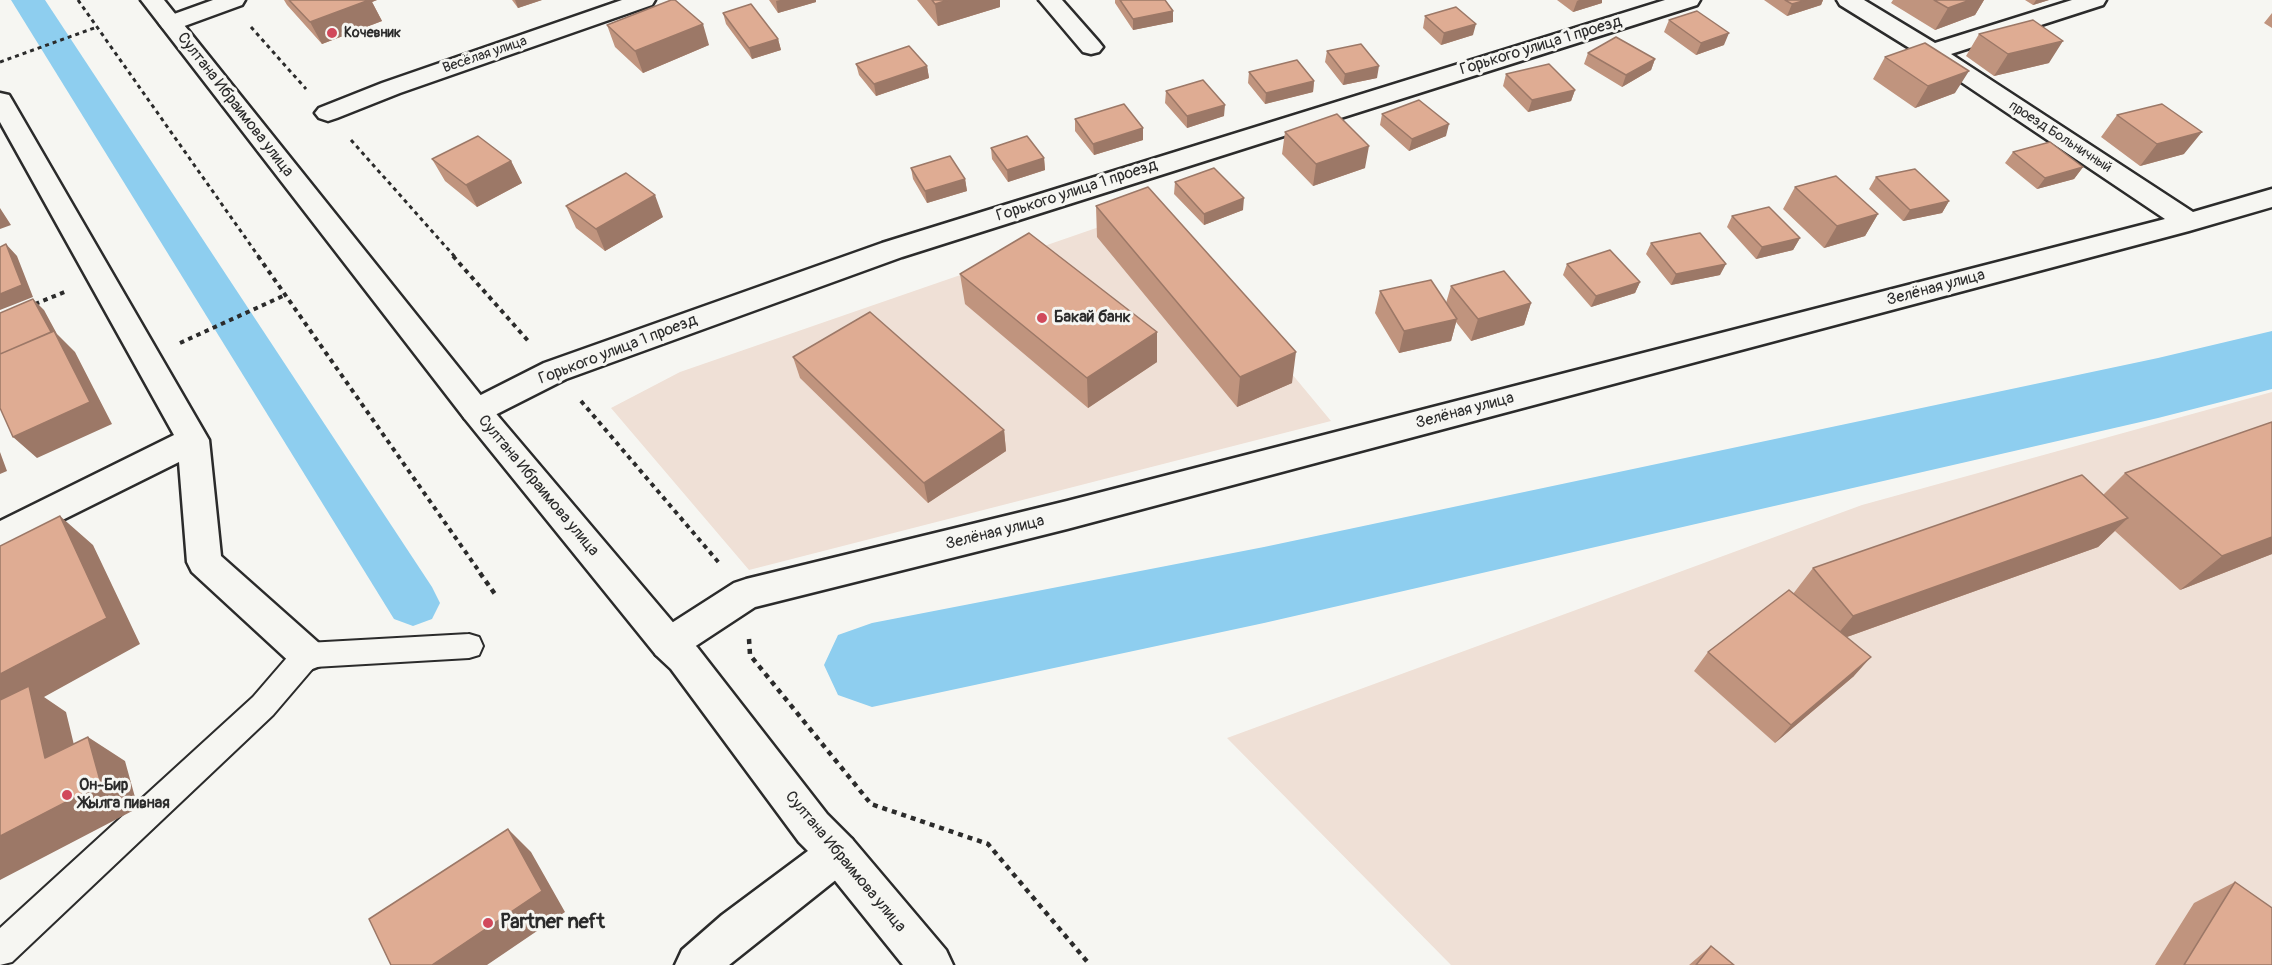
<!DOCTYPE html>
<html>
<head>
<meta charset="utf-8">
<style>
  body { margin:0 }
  canvas { display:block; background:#f6f6f2 }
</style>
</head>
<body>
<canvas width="2272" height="965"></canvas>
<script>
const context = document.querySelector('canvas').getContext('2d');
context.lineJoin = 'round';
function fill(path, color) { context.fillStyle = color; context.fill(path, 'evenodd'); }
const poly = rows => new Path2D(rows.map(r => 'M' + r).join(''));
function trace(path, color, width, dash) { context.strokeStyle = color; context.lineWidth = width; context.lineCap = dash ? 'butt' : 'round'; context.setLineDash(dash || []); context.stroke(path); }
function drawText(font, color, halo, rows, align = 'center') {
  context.font = font + ' Pangolin,sans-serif'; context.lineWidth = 6; context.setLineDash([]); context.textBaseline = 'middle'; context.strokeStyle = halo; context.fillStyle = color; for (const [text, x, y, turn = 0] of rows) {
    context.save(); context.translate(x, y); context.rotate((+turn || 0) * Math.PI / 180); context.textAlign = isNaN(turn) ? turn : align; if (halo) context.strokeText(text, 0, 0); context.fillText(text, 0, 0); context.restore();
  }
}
fill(poly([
  [1154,208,1331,421,749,570,611,408,680,372],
  [2272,392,2272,965,1451,965,1227,738,1862,505]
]), '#efe0d6');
fill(poly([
  [11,0,45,0,432,587,440,603,432,619,413,626,394,619,11,0]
]), '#8eceef');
fill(poly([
  [2272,331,2272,389,2158,418,1264,623,872,707,838,695,824,665,838,635,872,623,1264,547,2158,358,2272,331]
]), '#8eceef');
const lane = poly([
  [469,634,479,637,483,646,479,655,469,658,314,667,273,715,12,962,0,965,0,928,253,697,297,646,307,643,469,634]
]);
const street = poly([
  [213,0,245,0,242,5,179,28,171,30,163,28,159,23,163,18,213,0],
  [622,0,655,0,652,5,400,93,337,118,328,121,319,118,315,113,319,108,382,83,622,0],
  [1039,0,1062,0,1099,42,1103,47,1099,52,1091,54,1083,52,1039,0],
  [1665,0,1700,0,1697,5,902,257,566,379,487,419,476,423,465,419,460,411,465,403,544,363,882,243,1665,0],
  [1837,0,1864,0,1935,43,2072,0,2106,0,2103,5,1951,54,2193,212,2272,189,2272,207,2189,231,1067,529,755,607,682,655,669,660,656,655,651,644,656,633,734,583,746,579,1067,501,2165,219,1924,57,1840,5,1837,0],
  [0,93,9,95,12,100,209,440,221,556,320,644,325,655,320,666,307,671,294,666,192,572,187,562,179,462,0,551,0,521,174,435,0,122,0,93],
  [838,833,852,839,858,853,852,867,729,965,675,965,682,950,722,915,824,839,838,833]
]);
const secondary = poly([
  [141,0,164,0,487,403,682,633,697,647,827,814,852,839,946,950,953,965,903,965,824,867,799,842,671,669,656,655,465,419,141,0]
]);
trace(lane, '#2b2b2b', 4);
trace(street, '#2b2b2b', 5);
trace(secondary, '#2b2b2b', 5);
trace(poly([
  [78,0,259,257],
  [251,27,306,89],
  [0,62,97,27],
  [351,140,455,257]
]), '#2b2b2b', 3, [4, 4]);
trace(poly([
  [258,256,481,574],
  [453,256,530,343],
  [35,304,67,291],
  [180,343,285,295],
  [581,401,720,564]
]), '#2b2b2b', 4, [4.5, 4.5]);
trace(poly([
  [480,573,497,597],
  [749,639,750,655,871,804,988,844,1090,965]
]), '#2b2b2b', 4.5, [5, 5]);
fill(lane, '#f6f6f2');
fill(street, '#f6f6f2');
fill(secondary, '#f6f6f2');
fill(poly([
  [284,0,377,0,372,2,382,21,322,44,287,5],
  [512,0,542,0,518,8],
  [769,0,816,0,816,2,778,13],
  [917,0,1000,0,1000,7,938,26],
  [1115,0,1165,0,1173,11,1173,22,1133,30,1115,3],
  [1557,0,1602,0,1602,3,1573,12],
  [1764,0,1823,0,1821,5,1787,16],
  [1893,0,1984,0,1975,15,1935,30,1891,3],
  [2025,0,2049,0,2033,5],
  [723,13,778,39,781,50,752,59,726,24],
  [2272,13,2272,28,2264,23],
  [1425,16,1473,35,1441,45,1423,28],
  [1669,20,1724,45,1696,55,1664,32],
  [607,25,709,45,643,73,615,47],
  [1979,34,2049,63,1994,76,1966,56],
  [1327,51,1377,78,1343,85,1325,62],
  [1588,53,1655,59,1651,70,1622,87,1584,64],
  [1885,57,1955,93,1915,108,1873,79],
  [856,64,927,66,929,78,876,96,859,75],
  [1249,72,1314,81,1313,92,1265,104,1248,83],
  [1506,74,1575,90,1571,101,1528,112,1503,86],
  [1166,91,1224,116,1187,128,1165,103],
  [1382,114,1446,136,1409,151,1380,125],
  [2117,115,2184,154,2140,166,2101,137],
  [1075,119,1143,140,1094,155,1075,131],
  [1285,132,1365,168,1313,186,1282,154],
  [991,148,1044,158,1045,170,1008,182,992,159],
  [2013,152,2083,167,2074,179,2037,189,2005,163],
  [432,159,511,161,522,183,477,207,445,181],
  [911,168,965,179,967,191,927,203,913,179],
  [1876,177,1949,201,1942,213,1903,221,1869,189],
  [1175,182,1243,210,1204,225,1174,194],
  [1795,187,1878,214,1865,236,1824,248,1783,209],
  [566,206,663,217,605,251,576,228],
  [1096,206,1292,383,1237,407,1097,237],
  [1732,216,1800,238,1793,250,1756,259,1727,227],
  [1651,243,1720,275,1671,285,1646,254],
  [1567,264,1640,282,1635,293,1591,307,1563,275],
  [960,274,1157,332,1157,362,1088,408,965,304],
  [1451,286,1531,303,1524,325,1471,341,1456,322,1451,341,1399,353,1375,313,1380,291,1446,303],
  [793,357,1004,430,1006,451,928,503,800,378],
  [2272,422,2272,554,2180,590,2115,531,2098,547,1847,637,1854,676,1775,743,1694,671,1708,652,1793,594,1813,568,2103,495,2125,473],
  [2235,882,2272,965,2155,965,2194,903],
  [1711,946,1734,965,1689,965]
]), '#c0947e');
fill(poly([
  [366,0,377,0,372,2,382,21,322,44,310,22],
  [515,0,542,0,518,8],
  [780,0,816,0,816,2,778,13,776,1],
  [948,0,1000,0,1000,7,938,26,935,4],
  [1579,0,1602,0,1602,3,1573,12,1577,1],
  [1806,0,1823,0,1821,5,1787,16,1792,4],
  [1970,0,1984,0,1975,15,1935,30,1948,8],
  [2036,0,2049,0,2033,5],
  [1173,11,1173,22,1133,30,1133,19],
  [703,24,709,45,643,73,635,51],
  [1476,24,1473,35,1441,45,1444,33],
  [1729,33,1724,45,1696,55,1701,43],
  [778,39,781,50,752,59,749,48],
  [2063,41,2049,63,1994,76,2008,54],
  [1655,59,1651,70,1622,87,1626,75],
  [927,66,929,78,876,96,874,84],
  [1379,66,1377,78,1343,85,1345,74],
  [1969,71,1955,93,1915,108,1928,86],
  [1314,81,1313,92,1265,104,1266,93],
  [1575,90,1571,101,1528,112,1532,100],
  [1225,105,1224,116,1187,128,1187,116],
  [1449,124,1446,136,1409,151,1412,139],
  [1143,128,1143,140,1094,155,1093,144],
  [2202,132,2184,154,2140,166,2157,144],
  [1369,146,1365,168,1313,186,1316,164],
  [1044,158,1045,170,1008,182,1007,170],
  [511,161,522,183,477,207,466,185],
  [2083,167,2074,179,2037,189,2045,178],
  [965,179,967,191,927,203,925,191],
  [655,195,663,217,605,251,596,229],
  [1244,198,1243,210,1204,225,1204,214],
  [1949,201,1942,213,1903,221,1910,210],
  [0,208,11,225,0,229],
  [1878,214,1865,236,1824,248,1837,226],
  [1800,238,1793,250,1756,259,1762,247],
  [6,244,17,256,33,297,0,310,0,294],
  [1726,264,1720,275,1671,285,1676,274],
  [1640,282,1635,293,1591,307,1596,296],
  [33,299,44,310,57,334,75,352,112,424,37,458,13,437],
  [1531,303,1524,325,1471,341,1478,319],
  [1457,319,1451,341,1399,353,1404,331],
  [1157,332,1157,362,1088,408,1087,378],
  [1296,352,1292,383,1237,407,1240,377],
  [1004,430,1006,451,928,503,924,483],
  [0,452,7,471,0,474],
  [60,516,93,545,140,644,44,697,66,712,83,782,45,758,0,721,0,674],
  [2128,518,2098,547,1830,643,1853,616],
  [2272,537,2272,554,2180,590,2222,556],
  [1871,657,1854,676,1775,743,1791,725],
  [88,737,125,761,138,808,0,880,0,836],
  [508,829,531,852,565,912,487,965,432,965]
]), '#9c7867');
const building = poly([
  [289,0,369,0,310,22,289,0],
  [671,0,675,0,703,24,635,51,607,25,671,0],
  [932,0,948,0,935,4,932,0],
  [1120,0,1165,0,1173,11,1133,19,1120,0],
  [1785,0,1806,0,1792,4,1785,0],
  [1934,0,1970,0,1948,8,1934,0],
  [751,4,778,39,749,48,723,13,751,4],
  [1456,7,1476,24,1444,33,1425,16,1456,7],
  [1697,11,1729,33,1701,43,1669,20,1697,11],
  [2033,20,2063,41,2008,54,1979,34,2033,20],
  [1616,37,1655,59,1626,75,1588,53,1616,37],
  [1925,43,1969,71,1928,86,1885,57,1925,43],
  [1361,44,1379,66,1345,74,1327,51,1361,44],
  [909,46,927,66,874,84,856,64,909,46],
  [1297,60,1314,81,1266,93,1249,72,1297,60],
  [1549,64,1575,90,1532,100,1506,74,1549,64],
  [1203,80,1225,105,1187,116,1166,91,1203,80],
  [1419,100,1449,124,1412,139,1382,114,1419,100],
  [1124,104,1143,128,1093,144,1075,119,1124,104],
  [2162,104,2202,132,2157,144,2117,115,2162,104],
  [1337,114,1369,146,1316,164,1285,132,1337,114],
  [478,136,511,161,466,185,432,159,478,136],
  [1027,136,1044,158,1007,170,991,148,1027,136],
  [2050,142,2083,167,2045,178,2013,152,2050,142],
  [950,156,965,179,925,191,911,168,950,156],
  [1214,168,1244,198,1204,214,1175,182,1214,168],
  [1915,169,1949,201,1910,210,1876,177,1915,169],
  [626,173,655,195,596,229,566,206,626,173],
  [1836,176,1878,214,1837,226,1795,187,1836,176],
  [1148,187,1296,352,1240,377,1096,206,1148,187],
  [1769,207,1800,238,1762,247,1732,216,1769,207],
  [1029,233,1157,332,1087,378,960,274,1029,233],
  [1700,233,1726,264,1676,274,1651,243,1700,233],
  [6,244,22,285,0,294,0,247,6,244],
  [1610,250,1640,282,1596,296,1567,264,1610,250],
  [1504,271,1531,303,1478,319,1451,286,1504,271],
  [1431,280,1457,319,1404,331,1380,291,1431,280],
  [33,299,51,332,0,354,0,313,33,299],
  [870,312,1004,430,924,483,793,357,870,312],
  [54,331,90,402,13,437,0,408,0,354,54,331],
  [2272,422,2272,537,2222,556,2125,473,2272,422],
  [2082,475,2128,518,1853,616,1813,568,2082,475],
  [60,516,107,618,0,674,0,546,60,516],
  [1789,590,1871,657,1791,725,1708,652,1789,590],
  [29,686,45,758,88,737,101,784,0,836,0,700,29,686],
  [508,829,542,891,432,965,391,965,369,919,508,829],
  [2235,882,2272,908,2272,965,2184,965,2235,882],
  [1711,946,1734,965,1696,965,1711,946]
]);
fill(building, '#dfac93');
trace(building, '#9c7867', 1.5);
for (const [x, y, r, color] of [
  [332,33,6,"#d1495b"],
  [1042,318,6,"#d1495b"],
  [67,795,6,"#d1495b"],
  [488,923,6,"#d1495b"]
]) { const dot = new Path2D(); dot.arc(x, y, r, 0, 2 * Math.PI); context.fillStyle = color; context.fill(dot); trace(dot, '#f6f6f2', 2); }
drawText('bold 14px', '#2b2b2b', '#f6f6f2', [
  ["Кочевник",344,33]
], 'left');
drawText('14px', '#2b2b2b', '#f6f6f2', [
  ["Весёлая улица",485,55,-19],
  ["проезд Больничный",2060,137,33]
]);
drawText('16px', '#2b2b2b', '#f6f6f2', [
  ["Горького улица 1 проезд",1541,46,-17],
  ["Султана Ибраимова улица",235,105,52],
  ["Горького улица 1 проезд",1077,191,-18],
  ["Зелёная улица",1936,288,-15],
  ["Горького улица 1 проезд",618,350,-21],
  ["Зелёная улица",1465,411,-15],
  ["Султана Ибраимова улица",538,486,50],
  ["Зелёная улица",995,533,-14],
  ["Султана Ибраимова улица",845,862,50]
]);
drawText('bold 16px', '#2b2b2b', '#f6f6f2', [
  ["Бакай банк",1054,318],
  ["Он-Бир",79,786],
  ["Жылга пивная",79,804]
], 'left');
drawText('bold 20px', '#2b2b2b', '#f6f6f2', [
  ["Partner neft",500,923]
], 'left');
</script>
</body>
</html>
